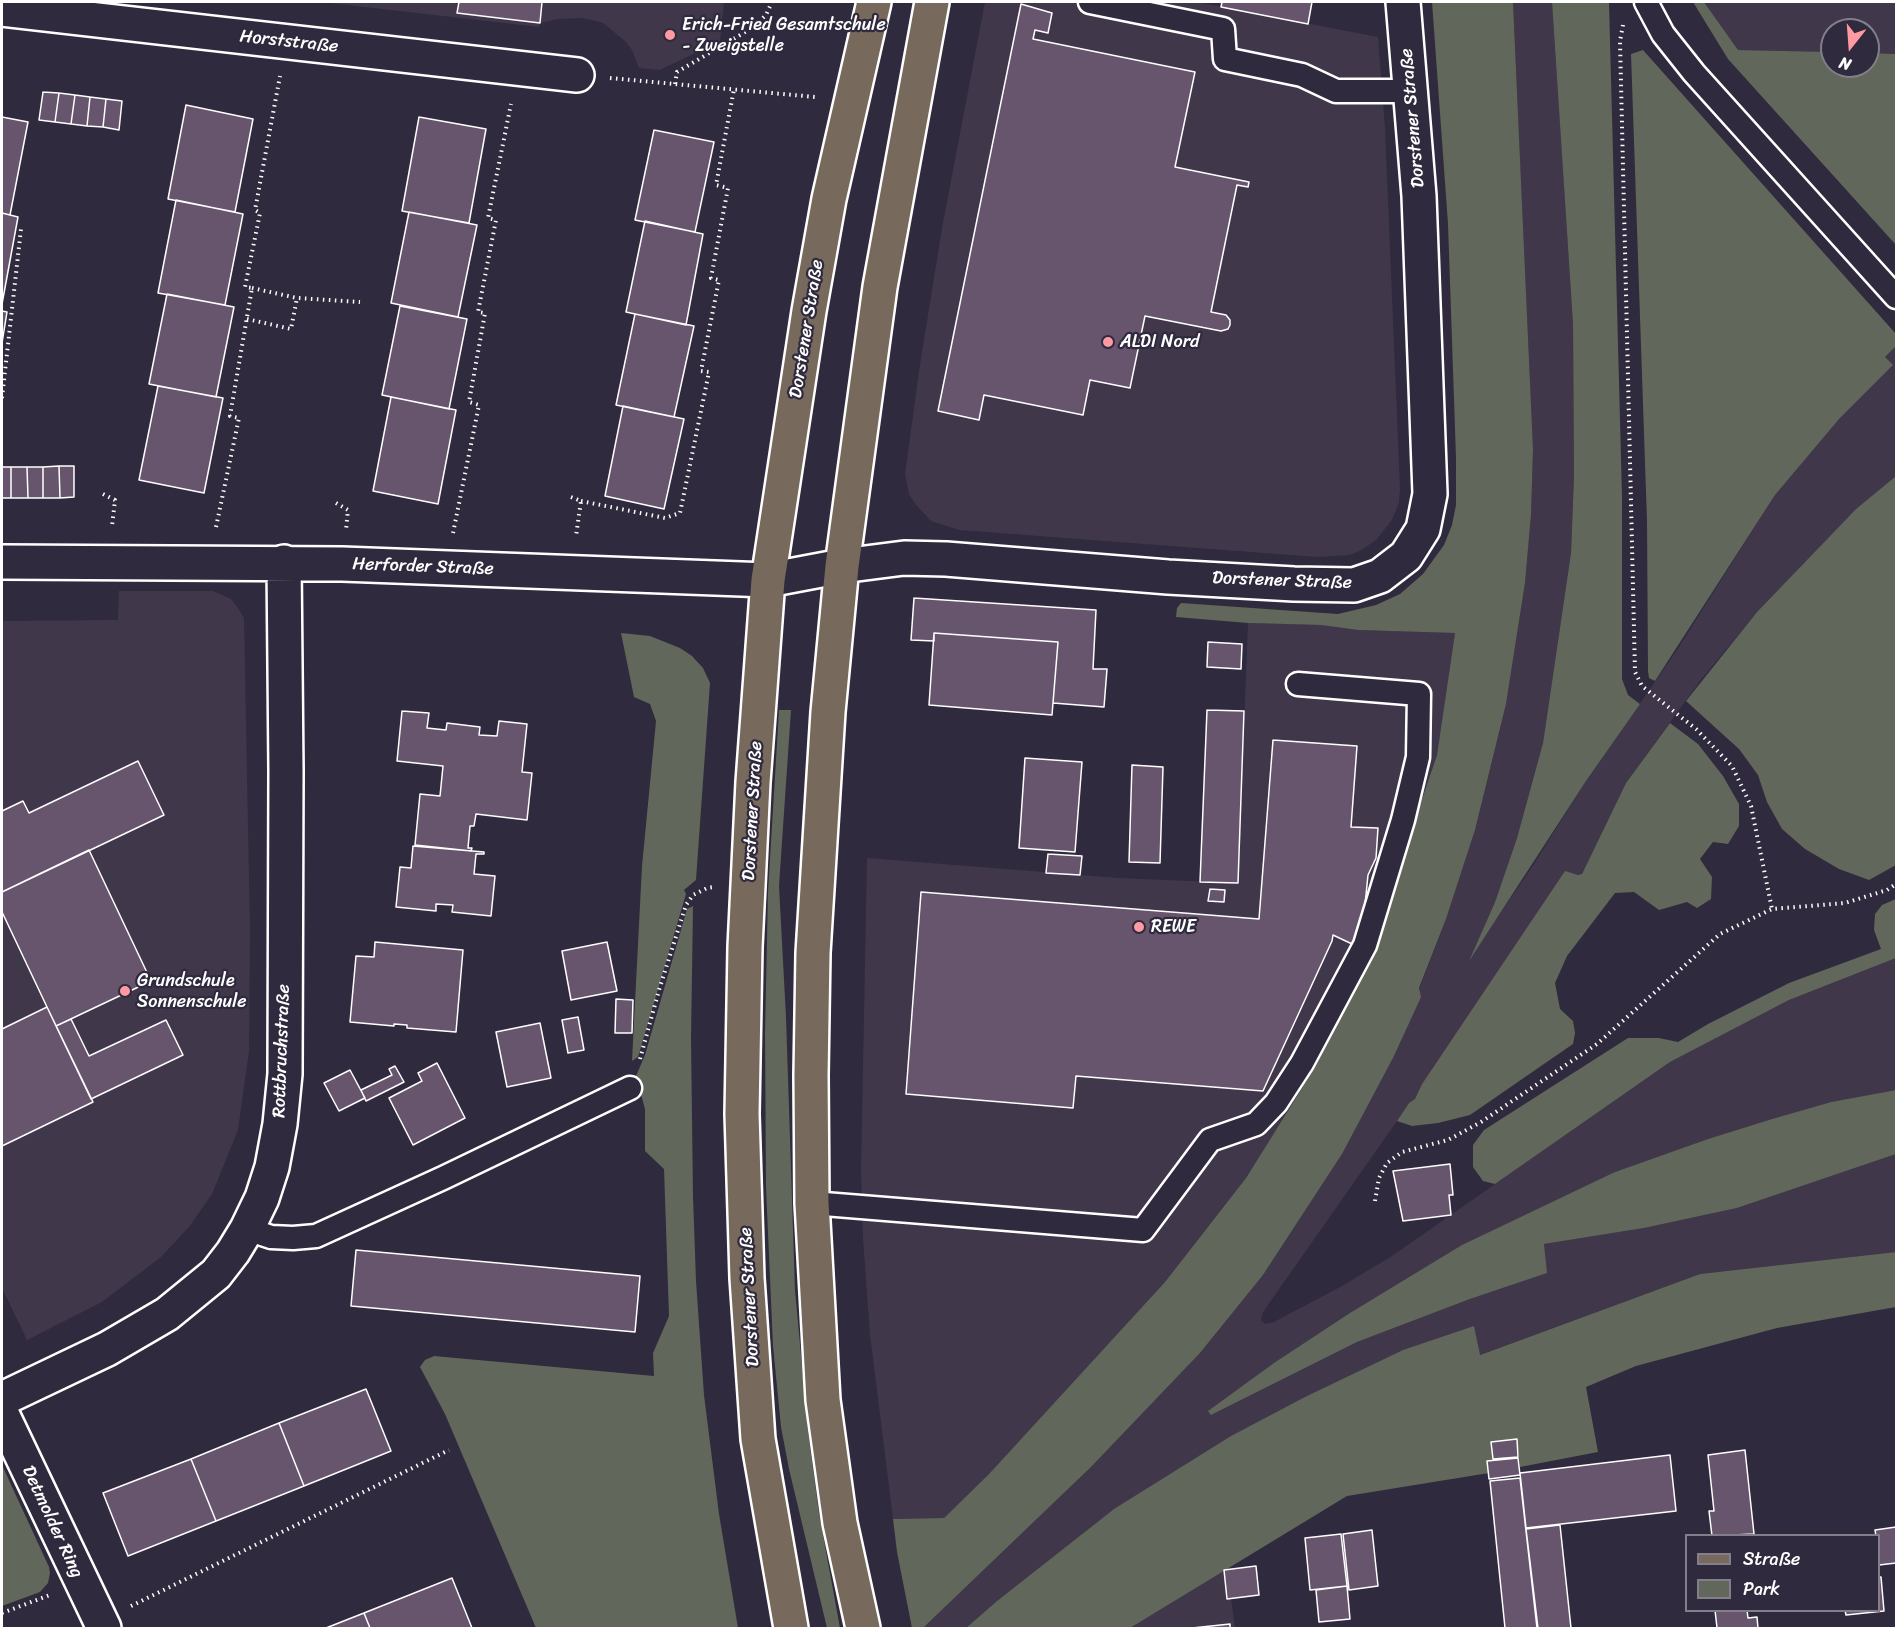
<!DOCTYPE html>
<html>
<head>
<meta charset="utf-8">
<style>
  body { margin:0 }
  #map { position:relative; width:1898px; height:1630px; overflow:hidden; background:#2f2a3d; font-family:Sriracha,sans-serif }
  canvas { display:block }
  .frame { position:absolute; inset:0; border:3px solid #fff; pointer-events:none }
  .legend { position:absolute; left:1685px; top:1534px; width:195px; height:78px; box-sizing:border-box; background:#2f2a3d; border:2px solid #827f8b; margin:0; padding:8px 10px; list-style:none; font-size:18px; color:#fff }
  .legend li { display:flex; align-items:center; gap:12px; height:30px }
  .legend b { width:30px; border:2px solid #827f8b }
  .north { position:absolute; left:1820px; top:18px; width:60px; height:60px; box-sizing:border-box; background:#2f2a3d; border:2px solid #827f8b; border-radius:50%; rotate:197deg; font-size:16px; font-weight:700; line-height:24px; text-align:center; color:#fff }
  .north::after { content:''; display:block; margin:auto; width:21px; height:27px; background:#ff9aa2; clip-path:polygon(50% 0,100% 100%,50% 72%,0 100%) }
</style>
</head>
<body>
<div id="map">
<canvas width="1898" height="1630"></canvas>
<div class="frame"></div>
<ul class="legend">
<li><b style="height:8px;background:#77695c"></b>Straße</li>
<li><b style="height:16px;background:#61675a"></b>Park</li>
</ul>
<div class="north">N</div>
</div>
<script>
const context = document.querySelector('canvas').getContext('2d');
context.lineJoin = 'round';
function fill(path, color) { context.fillStyle = color; context.fill(path, 'evenodd'); }
const poly = rows => new Path2D(rows.map(r => 'M' + r).join(''));
function trace(path, color, width, dash) { context.strokeStyle = color; context.lineWidth = width; context.lineCap = dash ? 'butt' : 'round'; context.setLineDash(dash || []); context.stroke(path); }
function drawText(font, color, halo, rows, align = 'center') {
  context.font = font + ' Sriracha,sans-serif'; context.lineWidth = 4.5; context.setLineDash([]); context.textBaseline = 'middle'; context.strokeStyle = halo; context.fillStyle = color; for (const [text, x, y, turn = 0] of rows) {
    context.save(); context.translate(x, y); context.rotate((+turn || 0) * Math.PI / 180); context.textAlign = isNaN(turn) ? turn : align; if (halo) context.strokeText(text, 0, 0); context.fillText(text, 0, 0); context.restore();
  }
}
fill(poly([
  [321,2,724,2,720,41,660,70,639,68,632,50,625,41,603,23,592,20,581,18,558,19,540,23,539,27],
  [985,2,1197,2,1378,37,1385,128,1400,488,1399,503,1392,520,1376,540,1360,551,1349,555,1317,557,959,530,931,521,916,505,909,494,905,474,919,371,942,228],
  [1513,2,1552,2,1573,324,1574,476,1571,553,1543,743,1517,838,1495,902,1471,956,1532,867,1586,781,1675,653,1775,495,1840,418,1892,366,1885,357,1896,346,1896,476,1856,509,1757,612,1700,681,1626,783,1582,874,1578,875,1565,872,1422,1084,1415,1100,1409,1103,1397,1121,1263,1312,1261,1320,1265,1324,1274,1322,1342,1286,1392,1256,1670,1062,1789,1000,1896,958,1896,1090,1831,1102,1772,1119,1708,1139,1615,1172,1211,1415,1357,1342,1470,1299,1546,1273,1544,1244,1644,1228,1737,1208,1896,1154,1896,1252,1700,1274,1479,1355,1474,1326,1114,1509,997,1601,966,1628,923,1628,1091,1467,1200,1353,1263,1275,1342,1154,1393,1058,1446,919,1475,830,1506,704,1525,583,1531,515,1533,449],
  [1704,2,1896,2,1896,54,1868,53,1868,30,1832,30,1832,52,1738,50],
  [119,591,213,591,231,599,238,608,244,618,250,931,249,1051,238,1130,212,1194,189,1227,161,1257,102,1302,27,1340,2,1288,2,621,118,620],
  [1248,623,1321,625,1358,630,1455,633,1437,755,1399,867,1374,953,1314,1069,1246,1178,1165,1282,989,1474,944,1518,893,1519,870,1335,863,1238,861,1170,867,858,1119,878,1238,883],
  [1224,1570,1227,1599,1231,1599,1235,1628,1130,1628]
]), '#40374b');
fill(poly([
  [1432,2,1513,2,1533,449,1531,515,1525,583,1506,704,1475,830,1446,919,1419,988,1421,997,1393,1058,1342,1154,1263,1275,1200,1353,1091,1467,923,1628,912,1628,897,1552,893,1519,944,1518,989,1474,1165,1282,1246,1178,1314,1069,1374,953,1399,867,1437,755,1455,633,1358,630,1321,625,1248,623,1176,617,1177,608,1181,603,1338,614,1376,605,1400,594,1423,574,1444,545,1452,525,1456,505,1456,458,1448,224],
  [1552,2,1609,2,1622,496,1622,679,1628,695,1640,704,1586,781,1469,961,1495,902,1517,838,1543,743,1571,553,1574,476,1573,324],
  [1693,2,1704,2,1738,50,1832,52,1832,66,1868,66,1868,53,1896,54,1896,245,1728,59],
  [1643,50,1896,334,1896,346,1885,357,1893,365,1840,418,1775,495,1655,681,1649,678,1648,671,1647,521,1631,54],
  [1896,476,1896,865,1869,880,1839,869,1805,849,1782,829,1767,802,1758,775,1739,749,1686,701,1757,612,1856,509],
  [621,633,650,636,680,648,692,656,703,668,710,683,696,880,684,890,686,894,638,1057,632,1061,642,866,656,721,650,704,634,697],
  [779,710,791,710,779,886,786,1017,795,1290,808,1431,819,1513,840,1628,827,1628,789,1469,781,1427,773,1346,766,1188,765,1033,768,892],
  [1670,723,1698,744,1723,776,1739,804,1739,826,1728,844,1713,842,1700,859,1712,877,1711,899,1697,908,1687,902,1659,910,1634,892,1615,893,1567,956,1555,983,1560,1009,1573,1021,1575,1033,1573,1044,1470,1115,1438,1123,1412,1126,1397,1121,1409,1103,1415,1099,1422,1084,1565,871,1578,875,1582,874,1626,783],
  [1896,899,1896,958,1789,1000,1670,1062,1495,1184,1483,1181,1473,1167,1473,1145,1484,1130,1628,1038,1659,1038,1678,1042,1708,1024,1789,983,1881,949,1874,930,1875,914,1882,905],
  [693,906,691,1039,693,1196,696,1281,704,1395,719,1514,738,1628,536,1628,445,1414,420,1367,425,1360,434,1356,654,1376,653,1353,669,1316,664,1169,645,1151,645,1109,636,1076,645,1055,687,909],
  [1896,1090,1896,1154,1737,1208,1644,1228,1544,1244,1547,1273,1470,1299,1357,1342,1211,1415,1208,1411,1274,1363,1350,1313,1462,1245,1615,1172,1708,1139,1772,1119,1831,1102],
  [1896,1252,1896,1307,1777,1328,1636,1366,1586,1387,1598,1452,1520,1467,1517,1439,1492,1442,1493,1461,1489,1473,1347,1496,1130,1628,966,1628,997,1601,1114,1509,1231,1436,1305,1397,1403,1350,1474,1326,1480,1355,1700,1274],
  [2,1465,49,1567,50,1573,48,1583,40,1592,2,1606]
]), '#61675a');
const building = poly([
  [459,2,542,2,540,23,457,13,459,2],
  [1222,2,1312,2,1308,24,1221,7,1222,2],
  [1021,4,1052,13,1048,33,1035,30,1033,39,1195,72,1175,167,1249,182,1248,187,1237,185,1211,312,1226,315,1230,320,1230,325,1228,329,1221,331,1145,316,1130,388,1090,380,1083,415,984,395,979,420,938,411,1021,4],
  [43,92,59,93,55,122,39,120,43,92],
  [59,93,75,95,71,124,55,122,59,93],
  [75,95,90,97,87,126,71,124,75,95],
  [90,97,106,99,103,127,87,126,90,97],
  [106,99,122,101,119,130,103,127,106,99],
  [186,105,253,119,235,212,168,199,186,105],
  [2,117,28,122,10,215,2,213,2,117],
  [419,117,486,129,469,223,402,211,419,117],
  [654,130,714,142,695,232,635,220,654,130],
  [176,200,243,214,225,305,158,293,176,200],
  [409,212,477,225,458,317,391,303,409,212],
  [2,213,18,217,2,304,2,213],
  [645,221,703,234,686,325,626,312,645,221],
  [167,294,234,307,216,397,149,384,167,294],
  [400,306,467,319,449,409,382,395,400,306],
  [2,311,7,312,2,343,2,311],
  [635,314,694,326,674,417,616,405,635,314],
  [158,386,223,398,204,493,139,480,158,386],
  [391,397,456,410,438,504,373,491,391,397],
  [623,406,684,419,664,509,605,496,623,406],
  [59,466,60,498,43,498,43,467,59,466],
  [59,466,74,466,74,497,60,498,59,466],
  [2,467,11,467,11,498,2,498,2,467],
  [11,467,27,467,28,498,11,498,11,467],
  [27,467,43,467,43,498,28,498,27,467],
  [914,598,1096,610,1093,669,1107,669,1104,707,1053,703,1058,642,934,633,934,641,911,640,914,598],
  [934,633,1058,642,1052,715,929,705,934,633],
  [1208,642,1242,644,1241,669,1207,667,1208,642],
  [1207,710,1244,711,1238,883,1200,882,1207,710],
  [402,711,429,713,427,728,446,730,447,723,480,727,479,735,497,736,499,721,527,724,522,772,532,773,527,820,476,814,474,826,470,826,468,848,472,848,471,851,415,845,420,794,440,796,443,766,397,761,402,711],
  [1273,740,1357,746,1351,827,1378,828,1376,858,1368,875,1365,905,1357,935,1352,944,1333,935,1332,941,1263,1091,1076,1076,1073,1108,906,1094,921,892,1259,919,1273,740],
  [1025,758,1082,762,1075,852,1019,848,1025,758],
  [138,761,164,815,2,892,2,811,23,801,29,813,138,761],
  [1132,765,1163,767,1160,863,1129,862,1132,765],
  [413,846,484,852,484,854,476,854,474,874,495,876,491,916,452,912,453,905,436,904,436,911,396,907,400,867,411,868,413,846],
  [89,850,151,981,56,1026,2,912,2,892,89,850],
  [1048,854,1082,856,1080,875,1046,873,1048,854],
  [1210,889,1225,890,1224,902,1208,901,1210,889],
  [375,942,463,950,456,1032,407,1028,407,1025,394,1024,394,1026,350,1022,356,956,374,957,375,942],
  [607,942,617,991,571,1000,562,951,607,942],
  [616,999,633,1000,632,1033,615,1033,616,999],
  [47,1007,93,1102,2,1146,2,1029,47,1007],
  [578,1017,584,1050,568,1053,562,1020,578,1017],
  [71,1019,89,1056,166,1020,183,1055,91,1099,56,1026,71,1019],
  [540,1023,551,1078,507,1087,496,1032,540,1023],
  [437,1063,465,1118,413,1145,389,1098,422,1081,418,1073,437,1063],
  [395,1066,404,1082,366,1101,361,1090,392,1075,389,1069,395,1066],
  [350,1070,365,1098,339,1111,324,1083,350,1070],
  [1450,1164,1453,1195,1449,1195,1451,1215,1403,1221,1393,1171,1450,1164],
  [356,1250,640,1276,635,1332,351,1306,356,1250],
  [366,1389,391,1451,304,1486,279,1423,366,1389],
  [279,1423,304,1486,216,1521,191,1459,279,1423],
  [1517,1439,1518,1457,1493,1459,1491,1442,1517,1439],
  [1745,1450,1754,1534,1712,1536,1709,1511,1714,1511,1708,1455,1745,1450],
  [1670,1455,1676,1511,1526,1528,1520,1473,1670,1455],
  [1518,1458,1520,1475,1489,1479,1487,1461,1518,1458],
  [191,1459,216,1521,128,1556,103,1493,191,1459],
  [1520,1478,1537,1628,1505,1628,1490,1481,1520,1478],
  [1560,1525,1571,1628,1538,1628,1526,1529,1560,1525],
  [1896,1527,1896,1563,1879,1565,1878,1536,1876,1536,1875,1530,1896,1527],
  [1372,1530,1378,1586,1349,1590,1343,1534,1372,1530],
  [1341,1534,1347,1586,1310,1590,1305,1538,1341,1534],
  [1256,1566,1259,1595,1227,1599,1224,1570,1256,1566],
  [1878,1577,1881,1577,1884,1611,1846,1615,1845,1610,1878,1610,1878,1577],
  [452,1578,472,1628,370,1628,364,1613,452,1578],
  [1347,1586,1350,1619,1319,1622,1316,1590,1347,1586],
  [1715,1610,1747,1610,1748,1618,1757,1617,1758,1628,1717,1628,1715,1610],
  [364,1613,370,1628,326,1628,364,1613],
  [1230,1624,1230,1628,1192,1628,1230,1624]
]);
fill(building, '#67546d');
trace(building, '#fff', 1.5);
const lane = poly([
  [1090,2,1223,29,1225,59,1302,75,1336,91,1410,91],
  [1646,2,1663,34,1694,73,1896,297],
  [812,1203,1143,1230,1210,1140,1256,1124,1276,1103,1302,1063,1365,945,1403,820,1418,757,1419,694,1298,684],
  [247,1229,271,1237,293,1238,316,1236,443,1178,630,1088]
]);
const street = poly([
  [2,9,577,75],
  [2,562,342,564,768,580,842,566,904,558,946,559,1168,577,1294,584,1354,585,1380,576,1406,556,1423,529,1430,494,1419,196,1403,2],
  [2,1399,107,1349,167,1314,216,1274,233,1252,247,1229,262,1198,272,1167,280,1124,285,1074,286,771,284,562],
  [2,1414,104,1628]
]);
const primary = poly([
  [791,1628,758,1439,747,1278,742,1114,745,947,753,782,768,580,809,311,829,199,874,2],
  [863,1628,840,1523,823,1400,812,1203,811,1075,813,953,828,712,842,566,880,287,932,2]
]);
trace(lane, '#fff', 27);
trace(street, '#fff', 38);
trace(primary, '#fff', 38);
trace(poly([
  [1623,25,1620,41,1635,672,1642,686,1696,729,1732,766,1751,806,1772,909],
  [610,78,815,97],
  [675,84,677,72,752,28,766,15,772,2],
  [252,288,297,298,360,302],
  [247,319,291,329,297,298],
  [2,398,21,229],
  [103,494,115,500,112,526],
  [571,497,581,501,576,536],
  [581,501,665,518,680,513,709,372,701,371,719,280,711,278,728,188,716,185,734,89],
  [336,503,348,510,346,530],
  [216,527,239,418,230,416,252,288,245,287,260,213,255,210,280,76],
  [453,533,479,405,469,402,485,313,478,312,496,220,488,218,511,104],
  [640,1059,659,990,686,905,693,895,707,888,714,887],
  [1375,1201,1379,1178,1387,1163,1402,1152,1448,1140,1481,1122,1597,1044,1720,934,1772,909,1845,903,1887,890,1896,884],
  [131,1606,449,1450],
  [2,1613,50,1595]
]), '#fff', 4, [1.5, 4.5]);
trace(lane, '#2f2a3d', 22);
trace(street, '#2f2a3d', 33);
trace(primary, '#77695c', 33);
for (const [x, y, r, color] of [
  [670,35,6,"#ff9aa2"],
  [1108,342,6,"#ff9aa2"],
  [1139,927,6,"#ff9aa2"],
  [125,991,6,"#ff9aa2"]
]) { const dot = new Path2D(); dot.arc(x, y, r, 0, 2 * Math.PI); context.fillStyle = color; context.fill(dot); trace(dot, '#2f2a3d', 2); }
drawText('18px', '#fff', '#2f2a3d', [
  ["Erich-Fried Gesamtschule",682,25],
  ["- Zweigstelle",682,46],
  ["ALDI Nord",1120,342],
  ["REWE",1151,927],
  ["Grundschule",137,981],
  ["Sonnenschule",137,1002]
], 'left');
drawText('18px', '#fff', '#2f2a3d', [
  ["Horststraße",289,42,6],
  ["Dorstener Straße",1413,118,-95],
  ["Dorstener Straße",807,329,-81],
  ["Herforder Straße",423,567,2],
  ["Dorstener Straße",1282,581,2],
  ["Dorstener Straße",753,811,-87],
  ["Rottbruchstraße",282,1051,-88],
  ["Dorstener Straße",750,1297,-93],
  ["Detmolder Ring",52,1522,65]
]);
</script>
</body>
</html>
